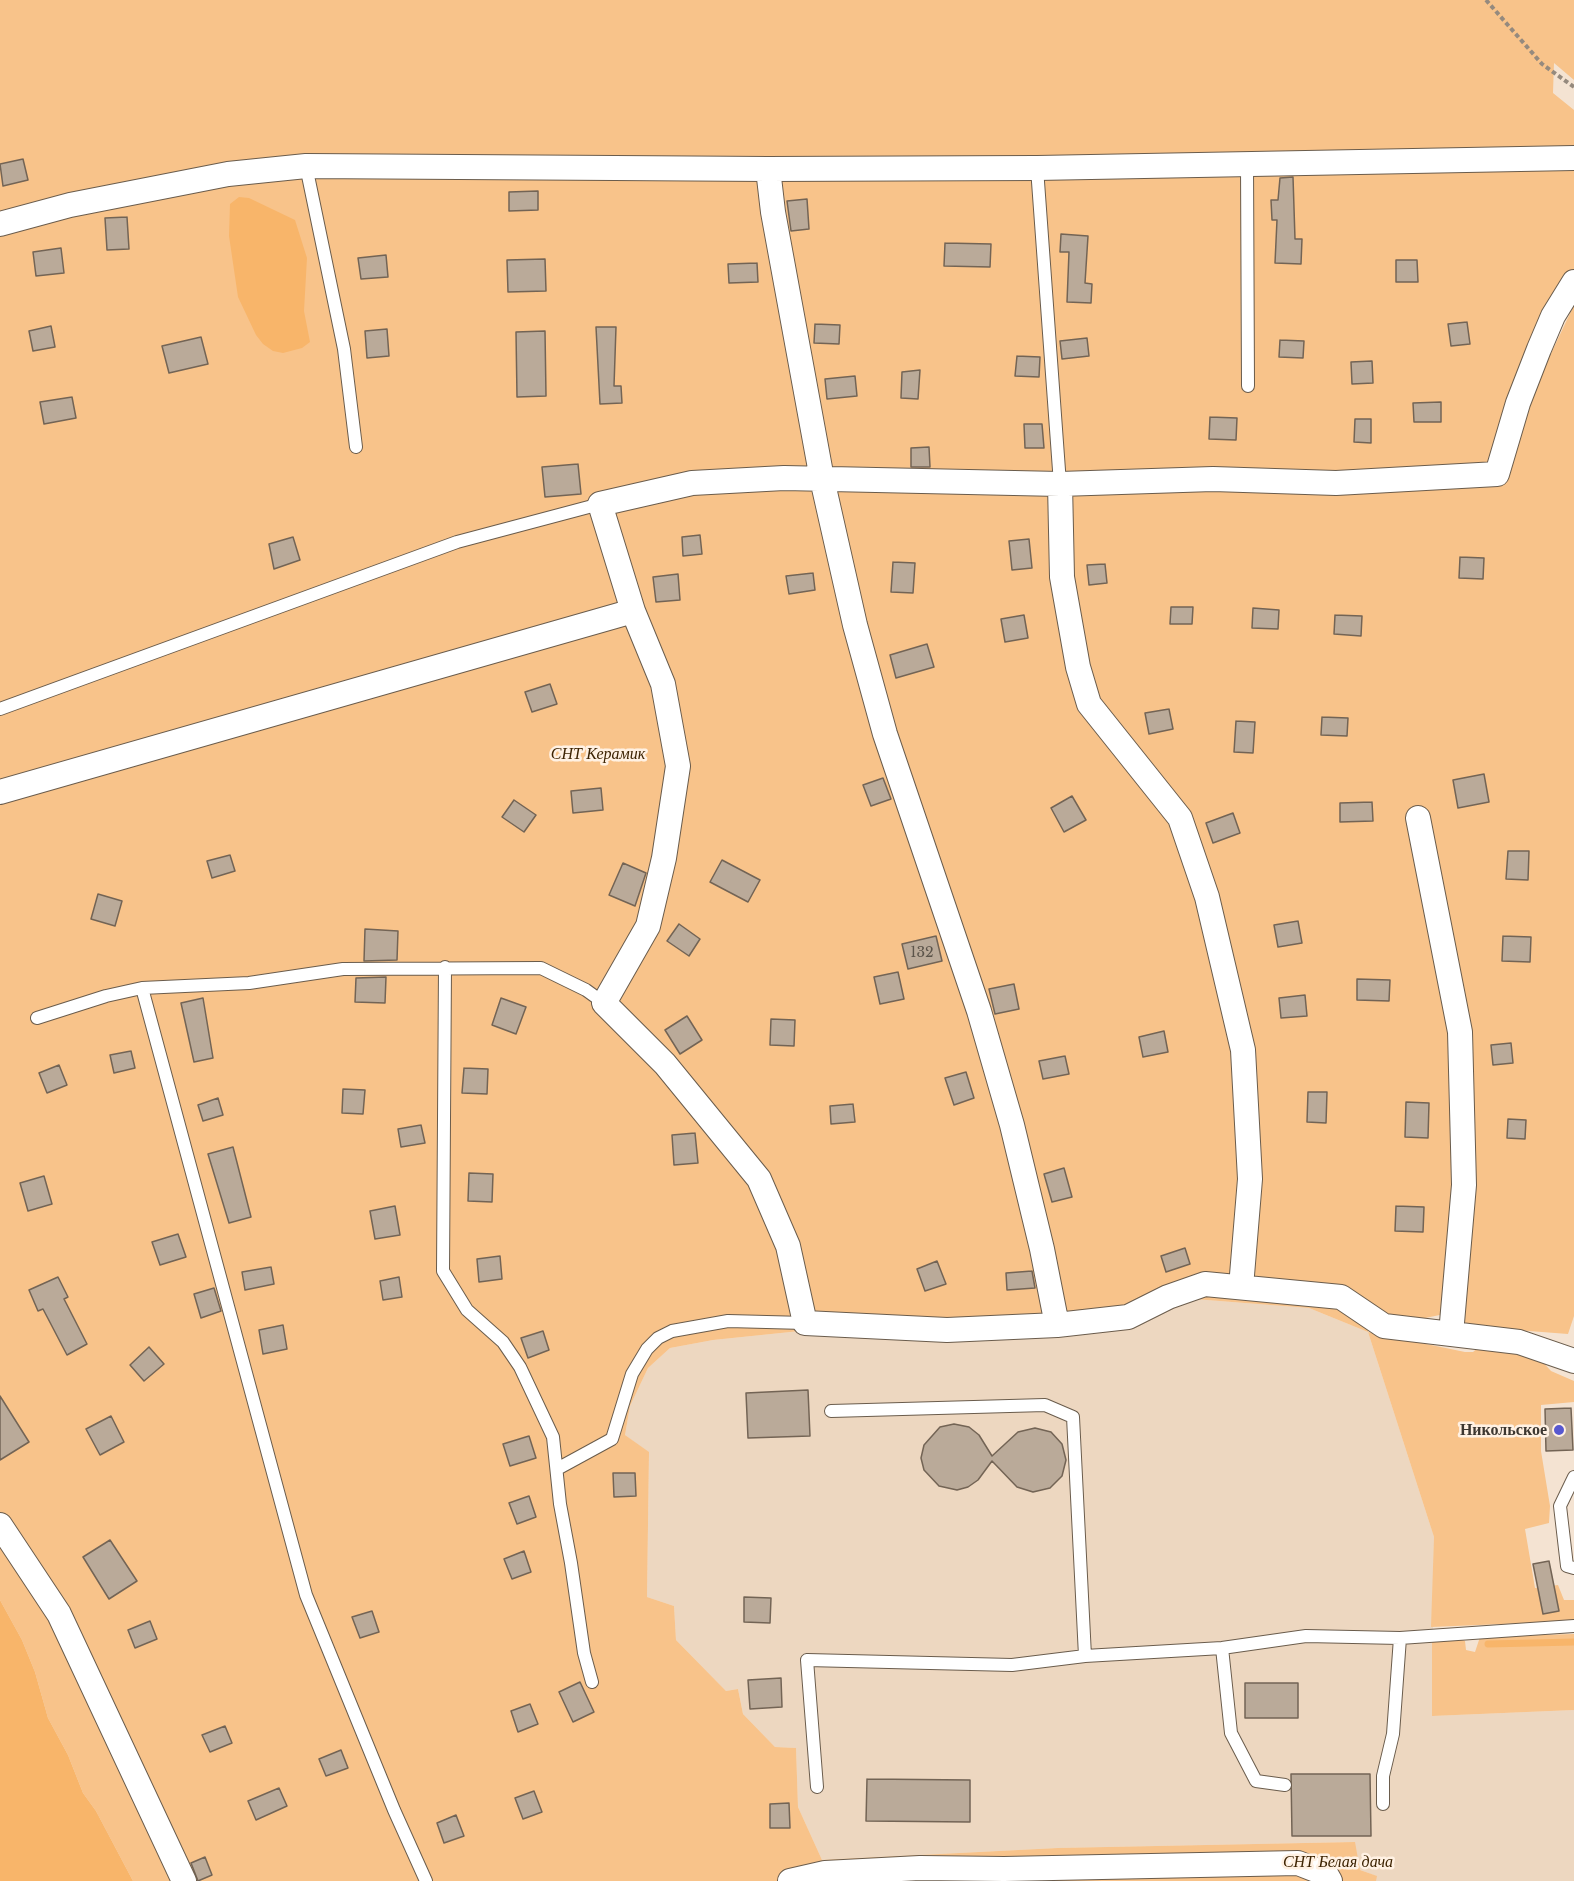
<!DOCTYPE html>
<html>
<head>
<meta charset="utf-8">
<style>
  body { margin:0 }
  canvas { display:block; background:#f4e3d2 }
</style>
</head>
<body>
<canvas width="1574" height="1881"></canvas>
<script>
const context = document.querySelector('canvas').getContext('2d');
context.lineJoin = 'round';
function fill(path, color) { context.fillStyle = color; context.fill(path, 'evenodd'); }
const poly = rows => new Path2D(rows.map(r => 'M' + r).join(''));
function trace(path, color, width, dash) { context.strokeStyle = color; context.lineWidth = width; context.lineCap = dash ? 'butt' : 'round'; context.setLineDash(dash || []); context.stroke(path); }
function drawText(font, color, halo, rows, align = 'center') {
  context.font = font + ' "Libre Baskerville",serif'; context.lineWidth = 5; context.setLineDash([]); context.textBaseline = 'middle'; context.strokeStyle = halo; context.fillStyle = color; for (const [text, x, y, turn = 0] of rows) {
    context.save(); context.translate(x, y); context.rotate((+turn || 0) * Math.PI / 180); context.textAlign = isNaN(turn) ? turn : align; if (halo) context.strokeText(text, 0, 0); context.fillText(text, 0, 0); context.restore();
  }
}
fill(poly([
  [1194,1299,1309,1308,1368,1332,1434,1537,1432,1716,1574,1710,1574,1881,1376,1881,1376,1876,1360,1870,1354,1842,1058,1848,822,1860,798,1807,796,1748,775,1747,743,1714,738,1689,726,1691,676,1640,674,1606,647,1597,649,1453,625,1435,630,1406,648,1368,670,1348,713,1340,800,1331,1045,1334,1126,1330]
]), '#edd7c0');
fill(poly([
  [0,0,1574,0,1574,80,1554,63,1553,93,1574,110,1574,269,1542,317,1487,487,1499,486,1526,406,1574,305,1574,1316,1568,1334,1477,1327,1464,1322,1459,1311,1406,1322,1373,1313,1368,1332,1465,1352,1473,1352,1480,1346,1540,1359,1551,1371,1574,1381,1574,1402,1541,1405,1541,1451,1550,1506,1549,1523,1525,1529,1535,1588,1558,1585,1564,1600,1574,1600,1574,1621,1431,1627,1434,1537,1368,1332,1309,1308,1194,1299,1126,1330,1045,1334,800,1331,713,1340,670,1348,648,1368,630,1406,625,1435,649,1452,647,1597,674,1606,676,1640,726,1691,738,1689,743,1714,775,1747,796,1748,798,1807,822,1860,1058,1848,1355,1842,1360,1870,1377,1876,1376,1881,133,1881,96,1811,83,1793,68,1755,48,1718,35,1672,22,1640,0,1600],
  [1574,1634,1574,1710,1432,1716,1432,1641,1459,1639,1465,1641,1466,1650,1475,1652,1480,1637]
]), '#f8c38a');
fill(poly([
  [239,197,249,198,295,220,307,258,304,311,310,342,302,348,283,353,273,351,263,344,256,335,238,297,229,236,230,204],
  [0,1600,22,1640,35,1672,48,1718,68,1755,83,1793,96,1811,133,1881,0,1881]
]), '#f8b56a');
trace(poly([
  [1488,1644,1574,1642]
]), '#f8b56a', 7);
const building = poly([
  [23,159,28,180,3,186,0,164,23,159],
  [1293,177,1295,239,1302,239,1301,264,1275,263,1277,220,1272,220,1271,200,1278,200,1280,178,1293,177],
  [538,191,538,210,509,211,509,192,538,191],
  [807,199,809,229,791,231,787,201,807,199],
  [127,217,129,249,107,250,105,218,127,217],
  [1061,234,1088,236,1085,283,1092,284,1091,303,1067,302,1069,252,1060,252,1061,234],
  [945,243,991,244,990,267,944,266,945,243],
  [61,248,64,273,36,276,33,252,61,248],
  [386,255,388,277,361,279,358,258,386,255],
  [545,259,546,291,508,292,507,260,545,259],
  [1396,260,1417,260,1418,282,1396,282,1396,260],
  [757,263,758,282,729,283,728,264,757,263],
  [1467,322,1470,344,1451,346,1448,324,1467,322],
  [815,324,840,325,839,344,814,343,815,324],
  [51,326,55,347,33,351,29,331,51,326],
  [596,327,616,327,614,386,621,386,622,403,600,404,596,327],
  [387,329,389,356,367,358,365,331,387,329],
  [545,331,546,396,517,397,516,332,545,331],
  [201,337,208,364,169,373,162,346,201,337],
  [1087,338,1089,356,1062,359,1060,341,1087,338],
  [1280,340,1304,341,1303,358,1279,357,1280,340],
  [1017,356,1040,357,1039,377,1015,376,1017,356],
  [1372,361,1373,383,1352,384,1351,362,1372,361],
  [920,370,918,399,901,398,902,372,920,370],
  [855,376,857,396,827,399,825,379,855,376],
  [72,397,76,418,44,424,40,402,72,397],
  [1441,402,1441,422,1414,422,1413,403,1441,402],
  [1210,417,1237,418,1236,440,1209,439,1210,417],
  [1355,419,1371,419,1371,443,1354,442,1355,419],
  [1024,424,1042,424,1044,448,1025,448,1024,424],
  [929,447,930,467,911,467,911,448,929,447],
  [578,464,581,494,545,497,542,467,578,464],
  [700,535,702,554,683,556,682,537,700,535],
  [293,537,300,560,274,569,269,544,293,537],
  [1029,539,1032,568,1012,570,1009,541,1029,539],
  [1460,557,1484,558,1483,579,1459,578,1460,557],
  [893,562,915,563,913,593,891,592,893,562],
  [1105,564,1107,583,1089,585,1087,565,1105,564],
  [813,573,815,590,789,594,786,576,813,573],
  [678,574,680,600,656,602,653,577,678,574],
  [1171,607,1193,607,1192,624,1170,624,1171,607],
  [1253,608,1279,610,1278,629,1252,628,1253,608],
  [1024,615,1028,638,1005,642,1001,619,1024,615],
  [1335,615,1362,616,1361,636,1334,634,1335,615],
  [927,644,934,667,896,678,890,655,927,644],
  [550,684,557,704,532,712,525,692,550,684],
  [1169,709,1173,729,1149,734,1145,713,1169,709],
  [1322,717,1348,718,1347,736,1321,735,1322,717],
  [1236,721,1255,722,1253,753,1234,752,1236,721],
  [1484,774,1489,802,1458,808,1453,780,1484,774],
  [883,778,891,799,871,806,863,785,883,778],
  [601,788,603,810,573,813,571,791,601,788],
  [1072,796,1086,820,1064,832,1051,808,1072,796],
  [514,800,536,815,524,832,502,817,514,800],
  [1372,802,1373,821,1340,822,1340,803,1372,802],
  [1233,813,1240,833,1213,843,1206,823,1233,813],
  [1508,851,1529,851,1528,880,1506,879,1508,851],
  [230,855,235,871,212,878,207,861,230,855],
  [722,860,760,880,748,902,710,882,722,860],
  [623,863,646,873,635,906,609,895,623,863],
  [98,894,122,901,115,926,91,919,98,894],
  [1298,921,1302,943,1278,947,1274,925,1298,921],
  [679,924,700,939,689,956,667,941,679,924],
  [365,929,398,931,397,960,364,961,365,929],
  [936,936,942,961,908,969,902,944,936,936],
  [1503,936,1531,937,1530,962,1502,961,1503,936],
  [898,972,904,999,880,1004,874,977,898,972],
  [386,977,385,1003,355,1002,356,978,386,977],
  [1357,979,1390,980,1389,1001,1357,1000,1357,979],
  [1014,984,1019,1009,995,1014,989,989,1014,984],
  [1305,995,1307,1016,1281,1018,1279,998,1305,995],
  [203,998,213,1058,194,1062,181,1003,203,998],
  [501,998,526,1007,516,1034,492,1025,501,998],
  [687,1016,702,1040,680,1054,665,1030,687,1016],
  [771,1019,795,1020,794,1046,770,1045,771,1019],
  [1164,1031,1168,1052,1143,1057,1139,1037,1164,1031],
  [1511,1043,1513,1063,1493,1065,1491,1045,1511,1043],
  [131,1051,135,1068,114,1073,110,1055,131,1051],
  [1065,1056,1069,1074,1043,1079,1039,1061,1065,1056],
  [59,1065,67,1085,47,1093,39,1073,59,1065],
  [464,1068,488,1069,487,1094,462,1093,464,1068],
  [966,1072,974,1098,954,1105,945,1078,966,1072],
  [343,1089,365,1090,363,1114,342,1113,343,1089],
  [1308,1092,1327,1092,1326,1123,1307,1122,1308,1092],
  [218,1098,223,1115,203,1121,198,1105,218,1098],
  [1406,1102,1429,1103,1428,1138,1405,1137,1406,1102],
  [853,1104,855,1122,831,1124,830,1106,853,1104],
  [1508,1119,1526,1120,1525,1139,1507,1138,1508,1119],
  [421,1125,425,1143,401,1147,398,1129,421,1125],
  [695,1133,698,1163,674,1165,672,1135,695,1133],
  [233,1147,251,1217,229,1223,208,1154,233,1147],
  [1064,1168,1072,1197,1052,1202,1044,1174,1064,1168],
  [469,1173,493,1174,492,1202,468,1201,469,1173],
  [44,1176,52,1204,28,1211,20,1183,44,1176],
  [395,1206,400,1235,375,1239,370,1211,395,1206],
  [1396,1206,1424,1207,1423,1232,1395,1231,1396,1206],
  [178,1234,186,1257,160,1265,152,1242,178,1234],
  [1185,1248,1190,1264,1166,1272,1161,1256,1185,1248],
  [500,1256,502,1279,479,1282,477,1259,500,1256],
  [937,1261,946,1284,925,1291,917,1269,937,1261],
  [271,1267,274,1284,245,1290,242,1272,271,1267],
  [1032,1271,1035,1288,1007,1290,1006,1273,1032,1271],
  [58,1277,68,1297,64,1299,87,1344,67,1355,43,1309,38,1311,29,1290,58,1277],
  [399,1277,402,1297,383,1300,380,1281,399,1277],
  [214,1288,221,1311,201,1318,194,1294,214,1288],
  [283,1325,287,1349,263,1354,259,1330,283,1325],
  [543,1331,549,1350,528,1358,521,1338,543,1331],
  [149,1347,164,1364,144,1381,130,1365,149,1347],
  [808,1390,810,1436,748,1438,746,1393,808,1390],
  [0,1396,29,1442,0,1460,0,1396],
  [1571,1408,1573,1450,1546,1451,1545,1409,1571,1408],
  [111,1416,124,1442,100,1455,86,1429,111,1416],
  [954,1424,969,1427,979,1435,992,1456,1018,1432,1035,1428,1051,1432,1062,1444,1066,1460,1062,1476,1050,1488,1033,1492,1017,1487,992,1461,978,1480,968,1487,957,1490,939,1486,924,1470,921,1458,924,1445,940,1427,954,1424],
  [529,1436,536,1458,510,1466,503,1444,529,1436],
  [613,1473,635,1473,636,1496,614,1497,613,1473],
  [529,1496,536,1517,517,1524,509,1503,529,1496],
  [110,1540,137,1581,109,1599,83,1557,110,1540],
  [524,1551,531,1572,512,1579,504,1559,524,1551],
  [1549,1561,1559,1611,1543,1614,1533,1564,1549,1561],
  [744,1597,771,1598,770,1623,744,1622,744,1597],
  [372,1611,379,1632,360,1638,352,1617,372,1611],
  [150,1621,157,1639,135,1648,128,1630,150,1621],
  [781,1678,782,1707,750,1709,748,1680,781,1678],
  [580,1682,594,1712,573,1722,559,1692,580,1682],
  [1245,1683,1298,1683,1298,1718,1245,1718,1245,1683],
  [530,1704,538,1724,518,1732,511,1711,530,1704],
  [225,1726,232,1743,210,1752,202,1735,225,1726],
  [341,1750,348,1768,326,1776,319,1759,341,1750],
  [1291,1774,1370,1774,1371,1836,1292,1836,1291,1774],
  [867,1779,970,1780,970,1822,866,1821,867,1779],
  [279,1788,287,1806,256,1820,248,1801,279,1788],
  [534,1791,542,1812,523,1819,515,1798,534,1791],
  [789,1803,790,1828,770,1828,770,1804,789,1803],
  [456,1815,464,1836,444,1843,437,1823,456,1815],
  [205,1857,212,1875,198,1881,191,1863,205,1857]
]);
fill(building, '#baaa99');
trace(building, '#736455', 1.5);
const lane = poly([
  [1247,164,1248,386],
  [306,166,344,349,356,447],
  [1037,168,1060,484],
  [0,709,457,542,600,504],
  [445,967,443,1271,467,1310,503,1342,520,1367,553,1437,560,1504,571,1563,584,1653,592,1682],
  [142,988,306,1595,394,1810,426,1881],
  [37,1018,106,996,142,988,249,983,343,969,541,968,586,990,604,1003],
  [831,1411,1045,1405,1073,1417,1085,1656],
  [557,1469,612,1439,632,1374,647,1349,658,1338,672,1331,728,1321,805,1323],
  [1574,1477,1560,1506,1567,1566,1574,1568],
  [1222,1648,1231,1733,1256,1781,1285,1785],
  [817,1787,807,1660,1012,1665,1085,1656,1222,1648,1306,1636,1400,1638,1574,1626],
  [1383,1804,1383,1776,1393,1734,1400,1638]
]);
const street = poly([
  [768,169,773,212,822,479,855,625,885,734,979,1011,1012,1125,1042,1249,1057,1325],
  [0,224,70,205,228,174,306,166,768,169,1037,168,1574,158],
  [1574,282,1553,316,1539,349,1518,403,1497,474,1336,483,1213,479,1060,484,784,478,692,483,600,504,633,611,663,684,678,766,664,858,648,926,604,1003,665,1064,759,1179,788,1246,805,1323,947,1330,1057,1325,1128,1317,1168,1297,1205,1284,1341,1297,1384,1326,1519,1342,1574,1361],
  [1060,484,1062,577,1078,667,1089,704,1180,818,1207,897,1243,1050,1250,1179,1241,1287],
  [0,792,633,611],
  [1418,818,1460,1032,1464,1185,1451,1334],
  [0,1525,59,1614,184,1881],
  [790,1881,825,1873,920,1868,1004,1869,1298,1863,1326,1874,1330,1881]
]);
trace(lane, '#6a5c4c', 14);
trace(street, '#6a5c4c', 26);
trace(poly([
  [1486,0,1542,64,1574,87]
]), '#958a7e', 4, [4.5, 3]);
trace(lane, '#fff', 12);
trace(street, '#fff', 24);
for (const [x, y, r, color] of [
  [1559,1430,6,"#5758d0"]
]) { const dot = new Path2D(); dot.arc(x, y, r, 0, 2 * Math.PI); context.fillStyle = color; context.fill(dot); trace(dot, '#fff1e3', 2); }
drawText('14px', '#5c544a', null, [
  ["132",922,953]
]);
drawText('italic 16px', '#3d2302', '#fff1e3', [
  ["СНТ Керамик",598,754],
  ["СНТ Белая дача",1338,1862]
]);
drawText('bold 16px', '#3d3730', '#fff1e3', [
  ["Никольское",1547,1430]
], 'right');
</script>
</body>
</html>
